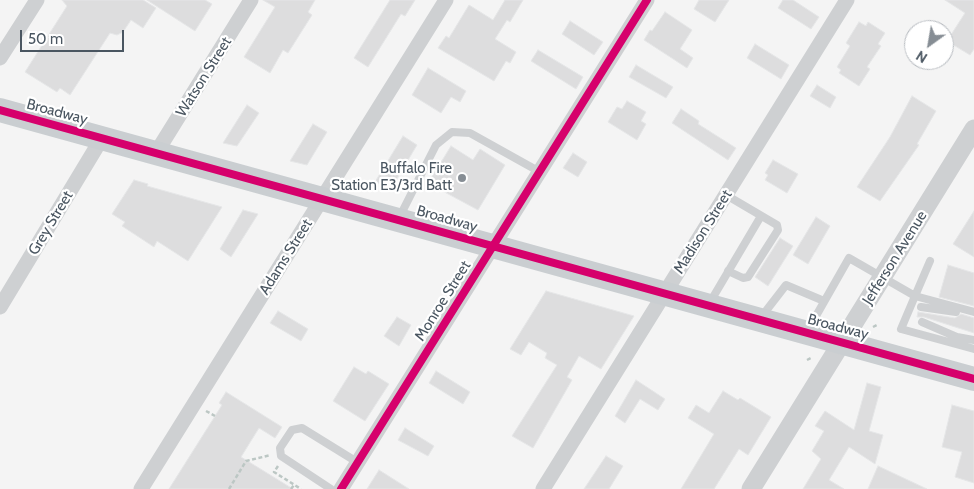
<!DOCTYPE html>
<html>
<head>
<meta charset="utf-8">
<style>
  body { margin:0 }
  #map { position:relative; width:974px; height:489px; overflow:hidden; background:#f4f4f4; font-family:Cabin,sans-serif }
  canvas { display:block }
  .north { position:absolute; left:904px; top:20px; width:50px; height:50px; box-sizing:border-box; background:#fff; border:1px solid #b7bbc0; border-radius:50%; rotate:212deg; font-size:14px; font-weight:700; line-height:20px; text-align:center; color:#4a5661 }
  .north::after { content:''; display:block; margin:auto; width:18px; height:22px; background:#868d94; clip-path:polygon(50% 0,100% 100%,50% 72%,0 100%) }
  .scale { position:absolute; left:20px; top:30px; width:104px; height:22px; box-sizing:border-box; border:2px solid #4a5661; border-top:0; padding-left:6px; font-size:15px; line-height:18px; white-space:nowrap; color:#4a5661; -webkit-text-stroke:4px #fff; paint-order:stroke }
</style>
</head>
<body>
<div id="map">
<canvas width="974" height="489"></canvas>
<div class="north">N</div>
<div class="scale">50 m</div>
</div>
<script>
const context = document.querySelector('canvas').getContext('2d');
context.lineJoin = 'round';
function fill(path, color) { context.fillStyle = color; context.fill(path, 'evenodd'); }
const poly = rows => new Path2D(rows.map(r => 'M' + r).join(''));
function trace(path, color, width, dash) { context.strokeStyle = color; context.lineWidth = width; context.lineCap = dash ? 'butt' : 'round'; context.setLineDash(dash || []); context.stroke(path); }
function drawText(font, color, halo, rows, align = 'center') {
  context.font = font + ' Cabin,sans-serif'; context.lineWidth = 4.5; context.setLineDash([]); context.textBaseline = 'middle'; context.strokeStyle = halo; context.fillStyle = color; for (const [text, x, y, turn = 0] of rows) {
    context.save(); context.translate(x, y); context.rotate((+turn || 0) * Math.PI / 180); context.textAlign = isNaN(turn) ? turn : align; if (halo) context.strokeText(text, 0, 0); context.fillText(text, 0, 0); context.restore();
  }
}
const building = poly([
  [62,0,143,0,156,8,143,28,131,20,123,32,117,35,110,33,70,95,60,88,57,92,25,72,67,6,62,0],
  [147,0,205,0,212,4,195,31,147,0],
  [263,0,315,0,308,12,312,15,288,53,283,50,270,73,244,57,275,7,263,0],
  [390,0,415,0,405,16,401,14,368,67,354,58,390,0],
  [505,0,523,0,510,22,507,20,495,39,516,52,510,63,506,61,494,81,438,48,446,36,449,38,469,5,493,20,505,0],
  [699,0,729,0,715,22,694,9,699,0],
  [783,0,793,0,819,17,811,29,778,8,783,0],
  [945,0,974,0,974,49,970,55,947,41,965,13,945,0],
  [665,12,692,30,680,49,693,58,687,68,644,40,650,30,652,31,665,12],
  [570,21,603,42,594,55,562,34,570,21],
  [859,22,866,26,868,22,885,33,878,44,881,46,867,67,870,69,859,86,839,73,841,70,837,67,850,46,846,43,859,22],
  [755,44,789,65,781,79,747,58,755,44],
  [538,50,583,77,576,89,531,61,538,50],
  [636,65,673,87,666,98,629,77,636,65],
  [428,68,466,91,460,102,451,97,441,113,412,95,428,68],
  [817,85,836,97,830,108,810,96,817,85],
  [912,96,936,111,917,144,919,145,880,201,857,187,890,137,912,96],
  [627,101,646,112,641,121,646,124,637,140,608,122,617,107,622,109,627,101],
  [247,105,259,113,237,146,223,143,247,105],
  [681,109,699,121,698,124,736,148,728,160,672,123,681,109],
  [313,124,327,132,307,165,290,161,313,124],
  [403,136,417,145,392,187,375,182,403,136],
  [451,146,473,160,480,149,505,165,478,210,437,188,438,185,430,180,451,146],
  [573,153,587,162,578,177,563,168,573,153],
  [773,160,798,174,787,193,765,180,768,175,765,173,773,160],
  [134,180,148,184,147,186,222,207,188,261,157,241,154,247,122,226,125,222,112,214,134,180],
  [243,210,258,214,231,257,220,249,243,210],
  [974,211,974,257,953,244,974,211],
  [816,217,830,226,808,264,793,255,816,217],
  [780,238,793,246,768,286,755,277,780,238],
  [948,265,974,273,974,306,939,297,948,265],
  [546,291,634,316,601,369,579,356,567,377,572,380,533,448,512,436,557,365,545,358,547,353,529,342,521,355,510,349,546,291],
  [278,311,308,329,301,341,270,323,278,311],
  [918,312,955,318,961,314,974,318,974,333,924,317,917,317,918,312],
  [397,317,411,325,399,346,384,336,397,317],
  [354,367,366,374,368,371,389,384,365,421,333,401,354,367],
  [436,371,470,392,463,404,429,383,436,371],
  [636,380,665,399,658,410,640,399,625,423,615,416,636,380],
  [867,383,881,387,869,431,883,435,875,464,849,447,829,480,844,489,803,489,821,459,812,451,824,431,815,426,825,411,854,430,867,383],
  [723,391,738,400,740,398,771,417,748,455,739,449,714,489,681,489,714,434,688,418,696,405,709,413,723,391],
  [226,392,282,427,275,438,259,428,241,457,293,489,169,489,222,405,219,403,226,392],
  [952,405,974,411,974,483,955,477,962,452,942,447,952,405],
  [405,428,434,446,428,456,398,440,405,428],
  [606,456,623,466,609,489,584,489,606,456],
  [878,466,927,489,868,489,878,466],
  [379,470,409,489,367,489,379,470]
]);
fill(building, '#ddddde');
trace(building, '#e5e6e7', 1);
trace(poly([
  [873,327,877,325],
  [807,360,811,358],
  [206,411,215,416],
  [278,466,274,472,301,489],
  [229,489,246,461,271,455],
  [291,489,294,485]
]), '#bcc7c4', 2.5, [4, 2.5]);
trace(poly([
  [726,195,777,225,778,230,748,277,743,278,728,271],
  [399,218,436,145,452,132,470,133,540,172],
  [930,261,915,296,974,312],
  [709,304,761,216],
  [921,307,956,312],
  [762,316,786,285,824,301],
  [922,322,959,338,958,344],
  [808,330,849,258,915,296,901,329,974,349],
  [957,337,974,340],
  [331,489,281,456,280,448,292,430,302,428,357,462]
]), '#ced0d2', 8);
trace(poly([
  [0,58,37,0],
  [156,153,251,0],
  [0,307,102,138],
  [141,489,446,0],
  [341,489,647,0],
  [543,489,847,0]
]), '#ced0d2', 15);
trace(poly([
  [751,489,974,129]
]), '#ced0d2', 19);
trace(poly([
  [0,110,974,379]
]), '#caced1', 24);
trace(poly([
  [0,110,974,379],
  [341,489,647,0]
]), '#d6006c', 8);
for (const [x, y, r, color] of [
  [462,178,5,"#868d94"]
]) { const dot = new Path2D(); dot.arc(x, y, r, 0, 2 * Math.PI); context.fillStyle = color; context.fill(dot); trace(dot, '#fff', 2); }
drawText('15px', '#4a5661', '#fff', [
  ["Watson Street",204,77,-58],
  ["Broadway",57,112,15],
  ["Broadway",447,219,16],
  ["Grey Street",51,223,-59],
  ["Madison Street",703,232,-58],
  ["Adams Street",286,257,-58],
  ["Jefferson Avenue",895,258,-58],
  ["Monroe Street",443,301,-58],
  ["Broadway",838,327,15]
]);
drawText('15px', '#4a5661', '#fff', [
  ["Buffalo Fire",452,169],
  ["Station E3/3rd Batt",452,186]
], 'right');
</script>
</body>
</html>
